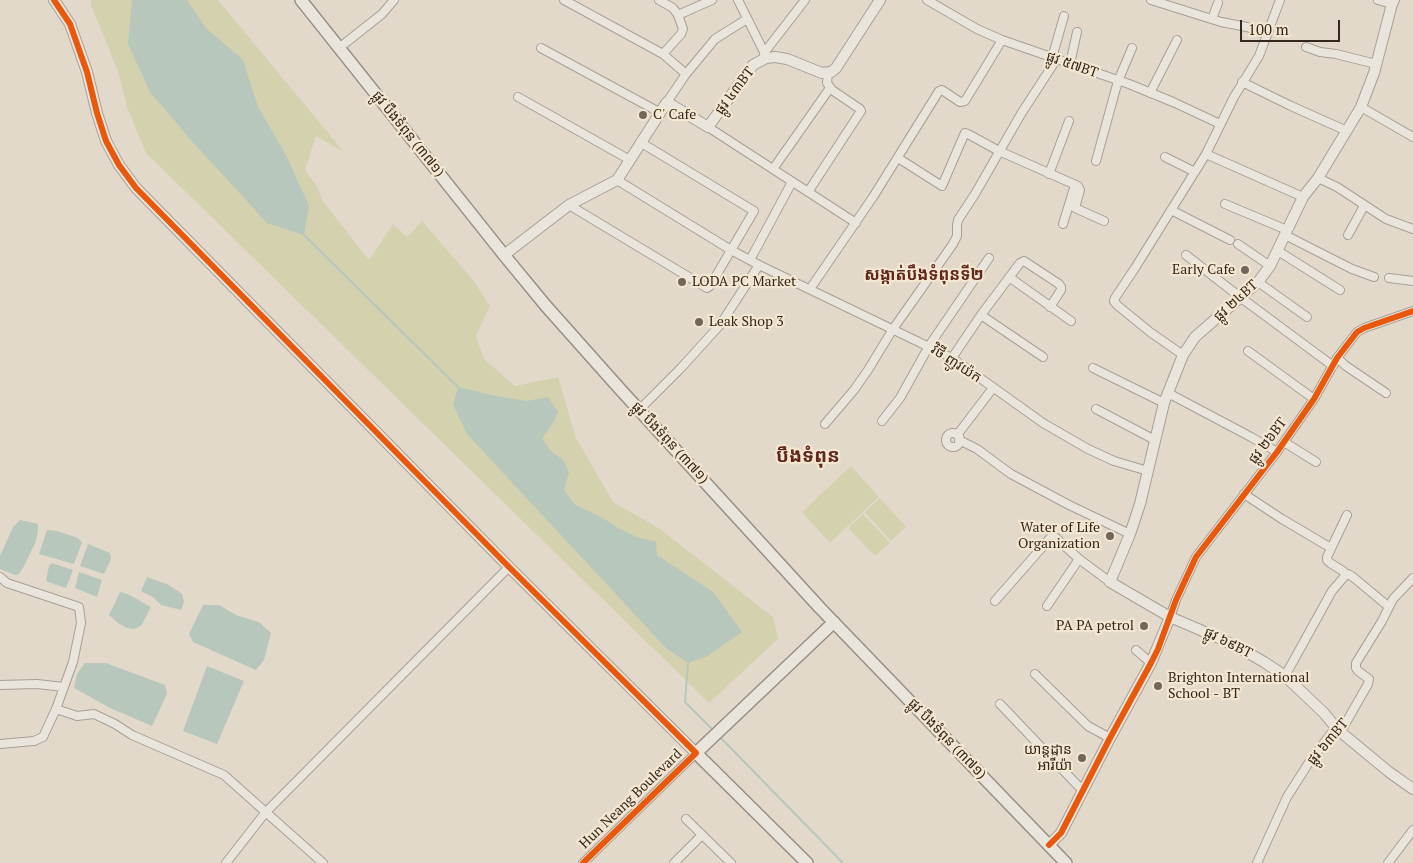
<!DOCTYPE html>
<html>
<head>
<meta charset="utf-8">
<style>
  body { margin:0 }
  #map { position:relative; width:1413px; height:863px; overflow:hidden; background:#e2d9cb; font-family:"PT Serif",serif }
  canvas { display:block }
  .scale { position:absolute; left:1240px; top:20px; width:100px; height:22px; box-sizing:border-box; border:2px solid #35271d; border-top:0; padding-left:6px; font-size:15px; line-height:18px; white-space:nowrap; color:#35271d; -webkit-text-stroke:4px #f4e7d1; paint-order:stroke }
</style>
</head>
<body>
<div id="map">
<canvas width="1413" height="863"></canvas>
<div class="scale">100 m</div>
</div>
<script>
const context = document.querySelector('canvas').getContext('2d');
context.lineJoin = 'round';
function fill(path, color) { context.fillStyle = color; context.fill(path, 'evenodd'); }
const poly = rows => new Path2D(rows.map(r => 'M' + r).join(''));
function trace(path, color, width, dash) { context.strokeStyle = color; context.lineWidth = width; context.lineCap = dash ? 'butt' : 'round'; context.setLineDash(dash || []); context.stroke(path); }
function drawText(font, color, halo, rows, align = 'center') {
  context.font = font + ' "PT Serif","Noto Sans Khmer",serif'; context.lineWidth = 4.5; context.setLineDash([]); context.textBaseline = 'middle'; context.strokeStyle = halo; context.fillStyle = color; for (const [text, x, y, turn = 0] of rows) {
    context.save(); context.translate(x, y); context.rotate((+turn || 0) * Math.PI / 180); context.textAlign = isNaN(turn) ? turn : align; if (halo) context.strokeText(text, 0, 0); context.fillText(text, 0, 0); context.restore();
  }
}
fill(poly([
  [91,0,218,0,344,152,316,136,305,170,318,188,322,200,369,260,393,224,407,237,422,221,473,280,490,306,476,336,484,359,515,386,558,377,576,438,613,502,660,529,773,617,778,639,709,703,146,153,127,107,118,71,91,5],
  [851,466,879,497,830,543,802,512],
  [880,498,906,527,891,541,865,512],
  [863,514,890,543,875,556,848,528]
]), '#d4d1ae');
fill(poly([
  [132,0,187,0,206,28,243,60,258,107,287,157,309,206,304,235,267,223,191,140,150,92,128,44],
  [458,387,496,396,527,401,548,397,558,412,554,421,542,439,552,452,563,460,569,472,564,490,575,505,603,518,618,528,639,538,656,541,657,555,713,592,742,632,706,657,688,663,666,648,467,434,453,405],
  [20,520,38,524,38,531,36,541,24,566,19,574,15,575,0,569,0,556,13,527],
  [47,530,57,531,78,538,82,542,74,564,39,554],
  [88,544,110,553,111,559,104,574,80,566],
  [52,563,73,570,66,588,48,582,46,580,49,566],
  [79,572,102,580,97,597,75,588],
  [147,577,169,585,182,594,184,602,181,610,161,605,153,597,141,591],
  [120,592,128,594,151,607,141,626,134,629,127,628,118,623,109,615],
  [203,605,219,605,236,615,259,622,271,633,264,660,256,670,193,642,189,634],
  [85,663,106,663,165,685,167,694,152,726,110,708,74,688,77,674],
  [207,666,244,681,217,744,183,731]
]), '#b7c7bc');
trace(poly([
  [304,235,458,387],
  [688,663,685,702,714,731],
  [719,736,843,863]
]), '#b7c7bc', 2);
const minor = poly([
  [564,0,663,54,686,74],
  [659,0,673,8,678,15,683,29,681,34,663,54],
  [738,0,766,56],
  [927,0,977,29,1002,40,1129,84,1173,102,1220,124],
  [1151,0,1221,22,1247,27,1267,34],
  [1378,0,1392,4],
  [678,15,712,0],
  [1212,19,1218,3],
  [1306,47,1320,52,1336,54,1376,64],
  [339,48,382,14,394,0],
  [541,48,659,112],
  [764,53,805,0],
  [1052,58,1064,16],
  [1070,64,1077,32],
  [1242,82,1291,106,1347,131],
  [1150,93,1177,40],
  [518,97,630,160],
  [667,102,686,74,715,39,747,19],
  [1361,107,1413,137],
  [708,127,856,223],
  [1206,154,1303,197],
  [1165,157,1195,172],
  [898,158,942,186,964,135,965,133,968,134,999,151,1078,186,1080,190,1075,208,1104,221],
  [1096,161,1118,81,1132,48],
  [773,169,830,88],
  [1049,174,1069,121],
  [1318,178,1337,187,1386,219,1413,229],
  [617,180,731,250,759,265,952,358,1043,423,1088,449,1114,461,1148,471],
  [808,192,861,111,860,109,832,90,827,83,828,73],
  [1225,204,1287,230],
  [569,205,707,288,710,286,754,211,640,142],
  [1171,210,1230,240],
  [1063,224,1075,185],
  [1285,235,1352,269,1374,277],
  [1348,235,1364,206],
  [1238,244,1270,266],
  [1278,251,1340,290],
  [1186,255,1240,297,1333,366],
  [750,260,792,182],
  [1009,277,1071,321],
  [1389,278,1413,281],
  [1258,282,1307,317],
  [810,289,873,197,939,91,942,90,960,102,965,101,1002,40],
  [981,315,1043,357],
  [1248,351,1314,399],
  [1183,355,1150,332,1117,305,1114,301,1115,298,1135,268,1206,154,1234,97,1259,56,1280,0],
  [952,358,981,315,1020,263,1024,261,1059,284,1061,287,1061,290,1050,307],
  [1337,358,1346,366,1386,393],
  [1093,368,1164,403],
  [1168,393,1251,437,1277,452],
  [1096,409,1155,440],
  [639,410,681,368,720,325,759,265],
  [882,421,900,398,929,346,989,258],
  [825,424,854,390,868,370,893,329,953,244,957,236,957,225,958,220,975,194,1021,114,1056,60],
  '946 440a7 7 0 1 1 14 0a7 7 0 1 1-14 0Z',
  [957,435,993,388],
  [959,440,977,449,1011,474,1069,505,1130,534],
  [1284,442,1316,462],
  [1244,494,1282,519,1331,548],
  [1345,574,1348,574,1353,577,1389,607],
  [0,577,7,583,79,607,81,623,73,662,56,709,43,737,34,741,0,744],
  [995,601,1052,536,1056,538,1079,559,1110,582],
  [1047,606,1079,559],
  [1170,617,1176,600,1196,557,1277,452,1314,399,1337,358,1357,332,1364,328,1413,311],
  [1136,650,1151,663],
  [1035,674,1088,726,1110,738],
  [1285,676,1332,591,1344,577,1345,574,1343,571,1330,563,1327,560,1327,557,1347,515],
  [0,685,37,684,64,687],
  [1000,704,1083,791],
  [56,709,77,716,94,714,115,724,132,735,224,775,323,863],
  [686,819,731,863],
  [226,863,265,813,509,567],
  [583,863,696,753],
  [674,863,702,835],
  [1257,863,1287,797,1308,764,1333,731,1344,726,1368,684,1369,679,1358,671,1356,668,1356,663,1382,621,1393,599,1413,578],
  [1388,863,1413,830]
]);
const tertiary = poly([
  [54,0,70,24,87,72,97,113,106,141,119,165,136,188,509,567,696,753],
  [1394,0,1392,4,1374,73,1361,107,1318,178,1303,197,1270,266,1258,282,1195,337,1183,355,1164,403,1140,504,1130,534,1110,582,1170,617,1219,638,1245,651,1264,662,1285,676,1324,713,1337,729,1389,772,1413,789],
  [504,255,569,205,617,180,621,174,667,102,708,127,753,65,766,58,775,57,787,59,822,73,831,72,836,68,880,0],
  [1049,845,1061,833,1110,738,1151,663,1170,617]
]);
const secondary = poly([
  [301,0,504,255,546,306,619,388,820,608,1066,863],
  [807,863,696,753,834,622]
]);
trace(minor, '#a79f95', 10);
trace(tertiary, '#a79f95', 12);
trace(secondary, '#978e85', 14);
trace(minor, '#eae5dc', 8);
trace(tertiary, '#eae5dc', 10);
trace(secondary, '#eae5dc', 11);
trace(poly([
  [54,0,70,24,87,72,97,113,106,141,119,165,136,188,509,567,696,753,583,863],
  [1049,845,1061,833,1110,738,1151,663,1158,649,1176,600,1196,557,1277,452,1314,399,1337,358,1357,332,1364,328,1413,311]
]), '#e8590c', 6);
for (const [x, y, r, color] of [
  [643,115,5,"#72655a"],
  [1245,270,5,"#72655a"],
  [682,282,5,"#72655a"],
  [699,322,5,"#72655a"],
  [1110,536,5,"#72655a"],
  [1144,626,5,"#72655a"],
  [1158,686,5,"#72655a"],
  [1082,758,5,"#72655a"]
]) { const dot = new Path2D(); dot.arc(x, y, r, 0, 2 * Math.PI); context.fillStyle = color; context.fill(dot); trace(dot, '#f4e7d1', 2); }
drawText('14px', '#35271d', '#f4e7d1', [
  ["ផ្លូវ ៥៧BT",1072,65,19],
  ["ផ្លូវ ៤៣BT",735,91,-53],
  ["ផ្លូវ បឹងទំពុន (៣៧១)",408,134,51],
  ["ផ្លូវ ២៤BT",1236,301,-42],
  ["វិថី ញូវយ៉ក",956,364,33],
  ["ផ្លូវ ២៦BT",1268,441,-53],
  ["ផ្លូវ បឹងទំពុន (៣៧១)",670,443,47],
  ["ផ្លូវ ៦៩BT",1228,643,26],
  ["ផ្លូវ បឹងទំពុន (៣៧១)",947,739,46],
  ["ផ្លូវ ៦៣BT",1328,742,-50],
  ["Hun Neang Boulevard",631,799,-44]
]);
drawText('14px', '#35271d', '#f4e7d1', [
  ["C' Cafe",653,115],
  ["Early Cafe",1235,270,"right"],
  ["LODA PC Market",692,282],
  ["Leak Shop 3",709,322],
  ["Water of Life",1100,528,"right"],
  ["Organization",1100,544,"right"],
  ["PA PA petrol",1134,626,"right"],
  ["Brighton International",1168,678],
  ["School - BT",1168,694],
  ["យាន្ដដ្ឋាន",1072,750,"right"],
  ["អារីយ៉ា",1072,766,"right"]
], 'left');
drawText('bold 16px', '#60271e', '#f4e7d1', [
  ["សង្កាត់បឹងទំពុនទី២",924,275]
]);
drawText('bold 19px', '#60271e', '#f4e7d1', [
  ["បឹងទំពុន",808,457]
]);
</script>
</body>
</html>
